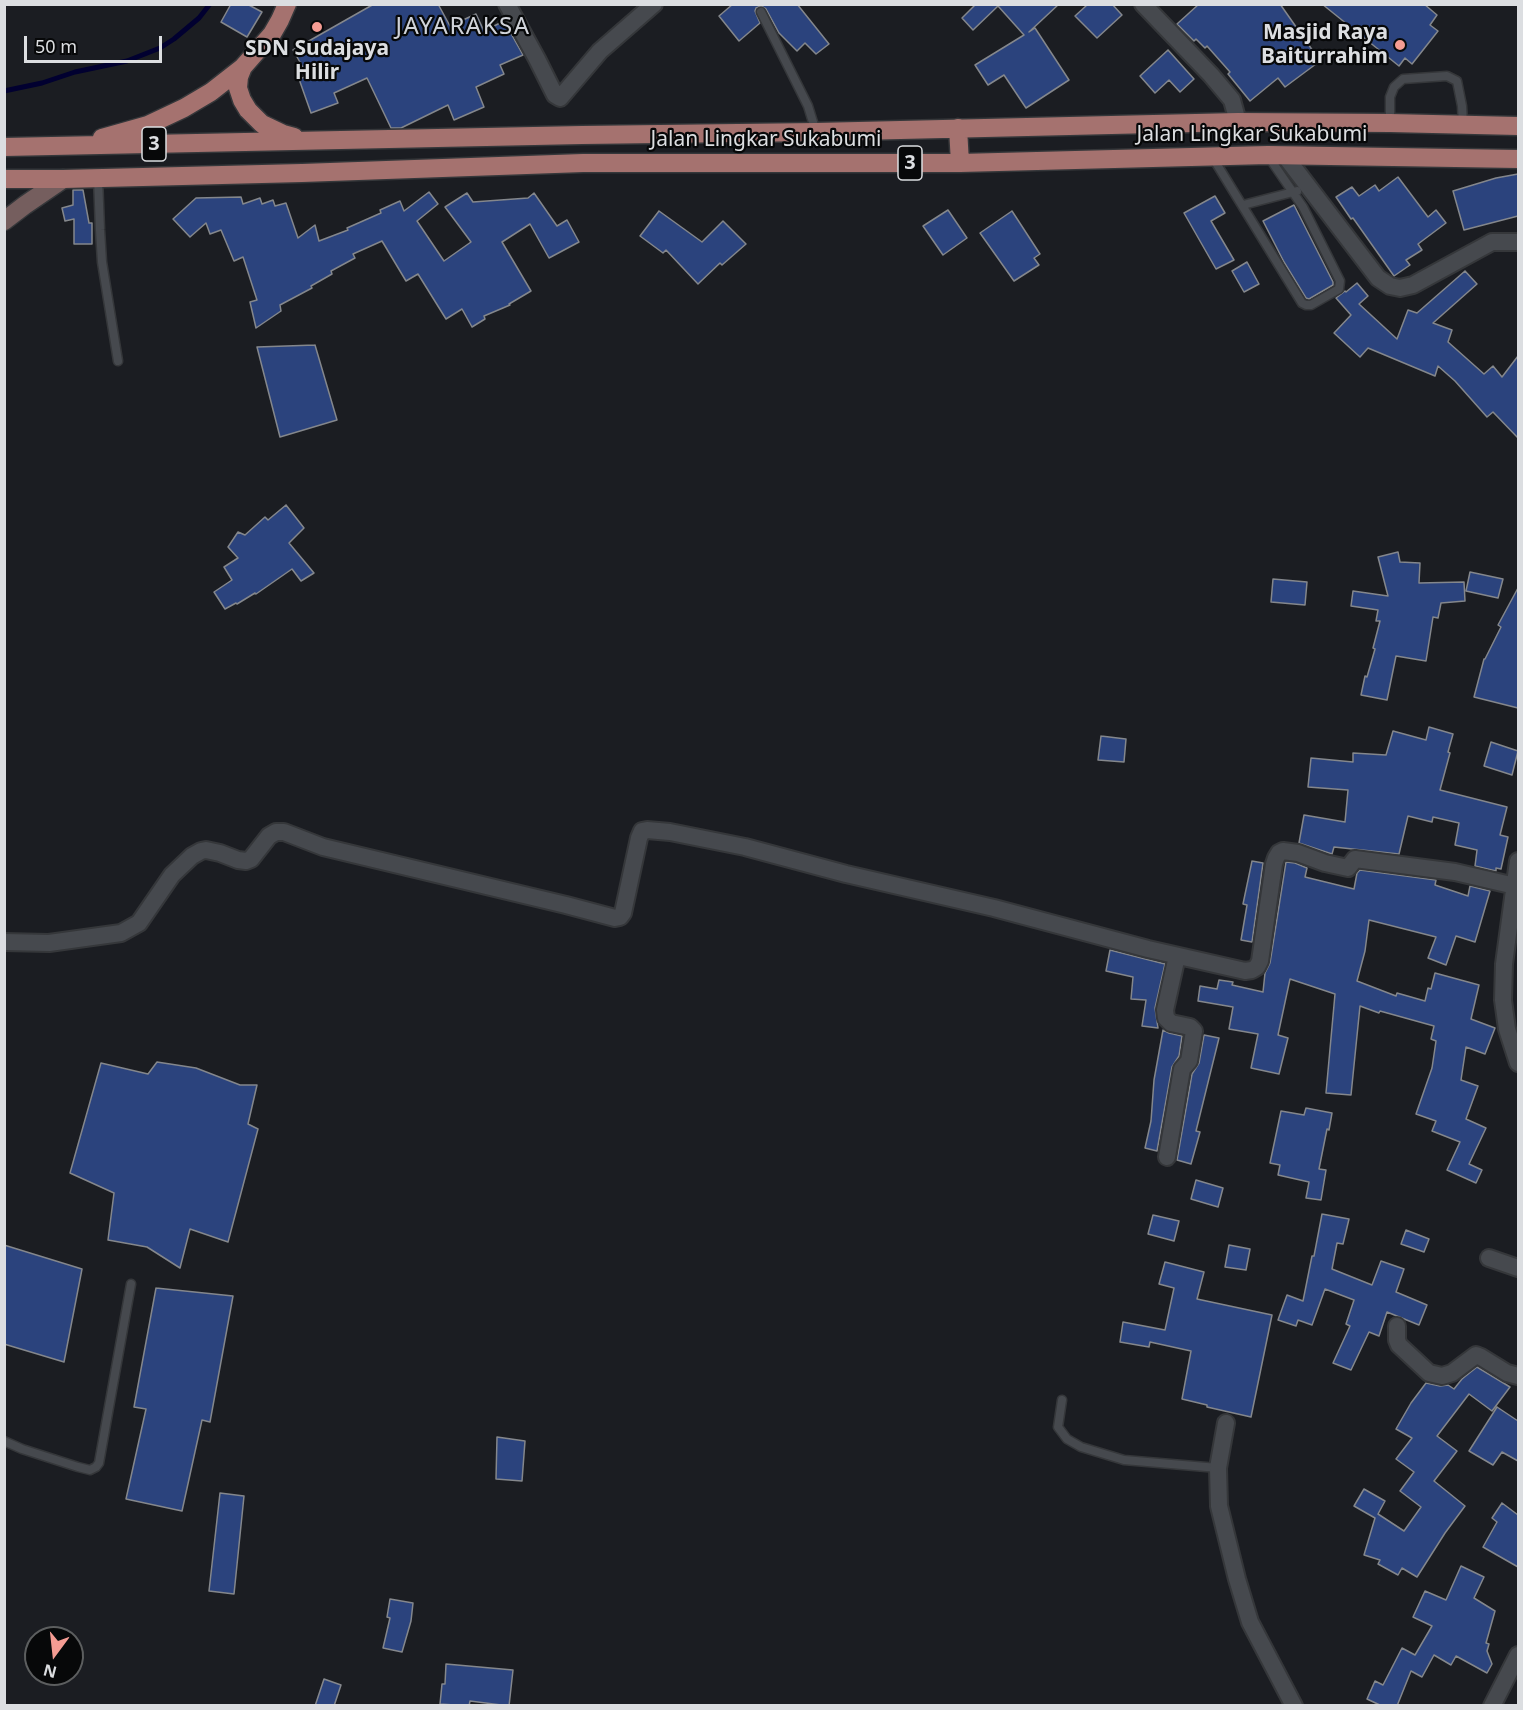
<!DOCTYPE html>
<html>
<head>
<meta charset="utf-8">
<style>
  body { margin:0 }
  #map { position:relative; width:1523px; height:1710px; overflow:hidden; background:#1b1d22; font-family:"Noto Sans",sans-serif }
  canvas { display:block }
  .frame { position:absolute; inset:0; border:6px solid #dcdee1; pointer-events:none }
  .north { position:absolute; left:24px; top:1626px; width:60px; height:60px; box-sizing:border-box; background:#070809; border:2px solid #5c5e5f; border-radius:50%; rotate:195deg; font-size:16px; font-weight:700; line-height:24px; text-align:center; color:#dcdee1 }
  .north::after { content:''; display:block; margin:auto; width:21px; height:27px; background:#f59c93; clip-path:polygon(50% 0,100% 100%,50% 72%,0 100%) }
  .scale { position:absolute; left:24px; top:36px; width:138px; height:27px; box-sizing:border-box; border:3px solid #dcdee1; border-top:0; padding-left:8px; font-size:18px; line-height:21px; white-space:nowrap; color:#dcdee1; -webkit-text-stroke:4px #070809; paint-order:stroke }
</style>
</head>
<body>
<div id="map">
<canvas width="1523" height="1710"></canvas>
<div class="frame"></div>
<div class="north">N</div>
<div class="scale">50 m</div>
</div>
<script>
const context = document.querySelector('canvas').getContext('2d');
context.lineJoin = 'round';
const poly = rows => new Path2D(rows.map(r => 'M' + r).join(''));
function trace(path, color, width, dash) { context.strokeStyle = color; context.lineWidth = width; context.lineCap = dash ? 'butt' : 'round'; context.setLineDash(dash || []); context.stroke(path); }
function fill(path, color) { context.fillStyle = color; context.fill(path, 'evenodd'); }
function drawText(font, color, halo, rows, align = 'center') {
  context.font = font + ' "Noto Sans",sans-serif'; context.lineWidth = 4.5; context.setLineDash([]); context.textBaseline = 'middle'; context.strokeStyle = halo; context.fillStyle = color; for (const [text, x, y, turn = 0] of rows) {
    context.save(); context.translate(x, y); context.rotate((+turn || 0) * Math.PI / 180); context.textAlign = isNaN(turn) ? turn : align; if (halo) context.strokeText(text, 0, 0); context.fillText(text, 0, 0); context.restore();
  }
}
trace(poly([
  [4,91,42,83,75,72,127,61,160,48,174,39,199,18,210,4]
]), '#010030', 5);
const building = poly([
  [231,4,247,4,262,12,247,37,221,22,231,4],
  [374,4,438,4,450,26,476,14,484,31,504,21,523,55,500,65,504,74,476,87,484,107,454,120,448,105,401,128,391,128,367,78,334,93,338,103,311,113,299,79,308,76,293,50,374,4],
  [733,4,797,4,829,44,816,54,805,43,797,51,779,33,766,9,761,6,756,8,755,11,760,23,739,41,719,16,733,4],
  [976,4,1059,4,1029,32,1035,28,1069,80,1026,108,1004,75,988,85,975,65,1024,35,998,6,973,30,962,18,976,4],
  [1112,4,1122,15,1097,38,1075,16,1087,5,1112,4],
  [1199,4,1280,4,1320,61,1285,87,1278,78,1250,101,1228,74,1230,72,1207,46,1205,48,1196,39,1194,41,1177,24,1199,4],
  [1322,4,1424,4,1437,15,1430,25,1438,31,1412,64,1405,58,1399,66,1322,4],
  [1168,50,1194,79,1180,92,1169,80,1155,93,1140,76,1168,50],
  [1518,174,1518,216,1464,230,1453,191,1496,178,1518,174],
  [1398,177,1428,217,1436,210,1446,223,1418,244,1422,250,1406,260,1410,265,1394,276,1353,218,1351,219,1336,197,1352,187,1359,196,1375,185,1379,191,1398,177],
  [73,190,83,190,89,223,92,223,92,244,74,244,74,219,65,221,62,208,73,205,73,190],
  [429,192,438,204,417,221,444,261,471,242,445,207,467,193,473,202,528,198,534,193,557,226,567,220,579,242,549,258,530,224,502,242,531,291,509,304,510,305,484,316,485,319,472,327,462,309,446,319,418,274,406,281,382,241,353,254,355,258,331,271,332,274,311,286,312,288,280,305,281,311,256,328,250,302,257,300,243,257,234,261,221,230,210,234,206,223,190,237,173,219,196,198,241,197,243,204,260,198,262,204,273,200,275,206,286,203,298,238,315,225,319,241,348,230,347,228,381,213,380,210,400,201,404,211,429,192],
  [1215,196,1225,213,1211,221,1234,260,1216,269,1184,213,1215,196],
  [1294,205,1333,282,1333,285,1309,299,1306,298,1284,262,1263,221,1294,205],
  [948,210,967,238,943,255,923,226,948,210],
  [659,211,702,242,723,221,746,244,722,265,720,263,698,284,666,250,663,253,640,236,659,211],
  [1012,211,1040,254,1034,258,1039,265,1014,281,980,233,1012,211],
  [1247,262,1259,284,1244,292,1232,271,1247,262],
  [1465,271,1477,284,1433,323,1452,330,1448,342,1484,374,1493,366,1502,377,1518,356,1518,438,1493,412,1487,417,1455,381,1438,366,1435,376,1368,348,1360,357,1334,333,1351,315,1336,298,1345,291,1346,292,1357,283,1368,296,1359,304,1397,339,1408,310,1417,313,1465,271],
  [315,345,337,420,280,437,257,347,315,345],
  [286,505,304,528,289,543,314,573,301,581,292,569,256,594,255,593,237,604,236,603,225,609,214,592,232,580,224,567,238,558,228,547,238,532,245,535,265,517,268,520,286,505],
  [1398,552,1400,562,1420,563,1419,583,1464,582,1465,601,1441,603,1438,618,1433,617,1426,661,1396,656,1387,700,1361,695,1365,676,1367,677,1375,649,1373,648,1380,621,1376,621,1378,610,1351,606,1353,591,1388,596,1378,557,1398,552],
  [1470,572,1503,579,1498,598,1466,591,1470,572],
  [1273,579,1307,582,1305,605,1271,602,1273,579],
  [1518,588,1518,708,1474,697,1484,659,1485,659,1501,627,1498,625,1518,588],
  [1429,727,1453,734,1448,752,1450,753,1440,790,1507,807,1500,835,1508,837,1501,869,1496,868,1496,871,1475,866,1477,850,1455,845,1459,823,1433,817,1432,822,1408,816,1399,854,1334,847,1332,854,1299,843,1304,815,1345,822,1348,790,1308,787,1311,758,1353,762,1353,753,1386,755,1393,731,1426,740,1429,727],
  [1101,736,1126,739,1124,762,1098,760,1101,736],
  [1491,742,1518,751,1512,775,1484,766,1491,742],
  [1252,861,1263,863,1252,942,1241,940,1247,905,1243,904,1252,861],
  [1286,862,1295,863,1307,868,1305,877,1354,889,1357,873,1360,870,1436,880,1435,885,1468,896,1470,886,1490,891,1475,942,1456,936,1446,965,1428,958,1436,937,1369,920,1365,951,1357,981,1396,996,1397,993,1425,1001,1428,988,1431,989,1435,973,1479,985,1471,1019,1495,1028,1485,1054,1466,1047,1461,1080,1478,1086,1466,1119,1486,1128,1469,1164,1482,1170,1476,1183,1447,1170,1460,1142,1432,1131,1436,1121,1416,1114,1432,1068,1436,1041,1431,1039,1434,1026,1380,1011,1379,1013,1360,1006,1351,1095,1326,1093,1335,994,1290,979,1278,1035,1288,1038,1279,1074,1251,1068,1258,1034,1229,1029,1233,1007,1198,1001,1200,986,1217,989,1219,980,1233,982,1232,985,1263,992,1265,973,1270,963,1286,862],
  [1110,950,1165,964,1155,1008,1158,1028,1142,1026,1146,1000,1131,999,1133,977,1106,971,1110,950],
  [1163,1030,1169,1033,1182,1036,1179,1056,1172,1067,1157,1151,1145,1148,1151,1121,1154,1080,1163,1030],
  [1204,1035,1219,1038,1196,1131,1200,1132,1191,1164,1177,1160,1192,1074,1199,1063,1204,1035],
  [157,1062,196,1068,240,1085,257,1085,248,1124,258,1129,228,1242,190,1229,180,1268,147,1247,108,1240,114,1193,70,1173,101,1063,148,1074,157,1062],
  [1306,1108,1332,1113,1329,1130,1327,1129,1319,1169,1326,1170,1321,1200,1306,1198,1309,1182,1278,1175,1280,1165,1270,1163,1281,1111,1304,1115,1306,1108],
  [1196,1180,1223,1188,1218,1207,1191,1199,1196,1180],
  [1322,1214,1349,1219,1343,1244,1337,1243,1332,1269,1372,1285,1381,1261,1404,1269,1396,1292,1427,1305,1419,1325,1387,1312,1379,1336,1369,1332,1351,1370,1333,1363,1350,1326,1346,1324,1354,1300,1325,1289,1312,1325,1298,1320,1296,1326,1278,1320,1287,1295,1303,1301,1312,1256,1314,1256,1322,1214],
  [1153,1215,1179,1221,1174,1241,1148,1234,1153,1215],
  [1406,1230,1429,1239,1424,1252,1401,1244,1406,1230],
  [4,1245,82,1269,64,1362,4,1344,4,1245],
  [1229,1245,1250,1249,1246,1270,1225,1267,1229,1245],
  [1165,1262,1204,1272,1197,1299,1272,1315,1251,1417,1207,1407,1207,1405,1182,1399,1191,1351,1150,1342,1149,1347,1120,1342,1123,1322,1165,1330,1174,1288,1159,1284,1165,1262],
  [156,1288,233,1296,210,1422,202,1420,182,1511,126,1499,146,1409,134,1407,156,1288],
  [1477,1367,1510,1387,1492,1411,1469,1394,1437,1436,1457,1451,1434,1481,1465,1506,1445,1533,1417,1577,1402,1568,1398,1575,1378,1564,1380,1560,1364,1555,1375,1518,1354,1506,1364,1489,1385,1501,1378,1514,1404,1531,1421,1507,1400,1491,1414,1472,1396,1459,1412,1438,1396,1429,1411,1403,1426,1383,1440,1386,1448,1385,1454,1389,1462,1379,1477,1367],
  [1497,1407,1518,1421,1518,1461,1502,1452,1493,1465,1469,1451,1497,1407],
  [497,1437,525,1441,522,1481,496,1479,497,1437],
  [220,1493,244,1496,234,1594,209,1591,220,1493],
  [1502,1503,1518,1515,1518,1567,1483,1547,1497,1522,1492,1518,1502,1503],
  [1461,1566,1484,1577,1474,1598,1495,1611,1486,1643,1489,1644,1487,1651,1492,1664,1487,1673,1456,1656,1451,1665,1434,1655,1422,1677,1411,1671,1397,1706,1382,1706,1367,1699,1375,1681,1383,1685,1402,1648,1415,1655,1432,1626,1413,1617,1425,1591,1446,1600,1461,1566],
  [390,1599,413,1603,411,1621,402,1652,383,1648,390,1618,387,1617,390,1599],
  [446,1664,513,1670,509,1706,470,1701,469,1706,440,1704,442,1684,445,1684,446,1664],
  [324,1679,341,1685,334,1706,315,1706,324,1679]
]);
fill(building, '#2b437d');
trace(building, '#84878c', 1.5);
const lane = poly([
  [761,12,808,106,816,132],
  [1390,123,1390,97,1394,87,1403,79,1447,76,1457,81,1462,106,1463,125],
  [1213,158,1302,303,1306,305,1311,305,1339,289,1340,281,1303,207,1268,156],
  [98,178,100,230,102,262,118,361],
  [1243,205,1297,191],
  [1062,1400,1058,1427,1067,1439,1081,1447,1124,1460,1218,1468],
  [4,1441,22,1449,78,1467,90,1470,96,1467,99,1463,131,1284]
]);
const street = poly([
  [507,4,537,59,555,95,560,98,600,51,654,4],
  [1143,4,1211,75,1232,100,1238,122],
  [1285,156,1378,278,1390,286,1400,288,1413,285,1492,242,1518,242],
  [1518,861,1504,964,1503,1000,1507,1029,1518,1063],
  [4,942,49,943,121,933,139,923,172,875,192,856,201,851,206,850,220,853,238,860,246,861,251,859,269,836,276,832,284,832,323,847,566,905,615,918,620,917,623,913,639,838,642,831,647,830,670,832,745,847,846,874,994,908,1148,949,1245,971,1252,970,1257,967,1260,961,1274,864,1276,858,1279,853,1283,851,1298,853,1325,863,1348,868,1355,859,1455,872,1515,886],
  [1167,1157,1182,1069,1189,1061,1194,1031,1190,1027,1171,1023,1166,1018,1165,1010,1177,956],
  [1489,1258,1518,1268],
  [1397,1326,1397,1340,1399,1345,1429,1373,1442,1376,1452,1373,1476,1355,1481,1357,1507,1373,1518,1376],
  [1226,1423,1218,1468,1219,1506,1237,1579,1250,1622,1294,1706],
  [1492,1706,1518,1655]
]);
const secondary = poly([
  [4,221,25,205,63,179]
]);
const primary = poly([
  [287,4,280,20,272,34,243,67,239,77,238,88,242,100,248,110,262,124,283,134,294,137],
  [958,128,960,163],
  [102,138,148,125,184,108,211,92,243,67],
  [4,147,582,135,816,132,1238,122,1390,123,1518,126],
  [4,179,63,179,302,173,583,163,960,163,1268,155,1518,159]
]);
trace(lane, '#35373a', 11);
trace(street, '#35373a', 20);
trace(secondary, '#35373a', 21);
trace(primary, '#35373a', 21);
trace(lane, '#46494e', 8);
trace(street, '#46494e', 16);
trace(secondary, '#755e5e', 18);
trace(primary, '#a5726f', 18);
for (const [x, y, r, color] of [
  [317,27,6,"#f59c93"],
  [1400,45,6,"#f59c93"]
]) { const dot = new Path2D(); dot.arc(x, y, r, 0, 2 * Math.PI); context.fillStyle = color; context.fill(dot); trace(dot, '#070809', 2); }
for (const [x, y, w] of [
  [154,144,24],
  [910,163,24]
]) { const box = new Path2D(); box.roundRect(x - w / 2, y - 17, w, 34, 4.5); context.fillStyle = '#070809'; context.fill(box); trace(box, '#dcdee1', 1.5); }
drawText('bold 20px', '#dcdee1', null, [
  ["3",154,144],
  ["3",910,163]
]);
drawText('bold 21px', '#dcdee1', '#070809', [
  ["Masjid Raya",1388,33],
  ["Baiturrahim",1388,57],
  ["SDN Sudajaya",317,49,"center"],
  ["Hilir",317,73,"center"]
], 'right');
drawText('21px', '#dcdee1', '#070809', [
  ["Jalan Lingkar Sukabumi",1252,135],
  ["Jalan Lingkar Sukabumi",766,140]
]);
context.letterSpacing = '1.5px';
drawText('24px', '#d0d3d9', '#070809', [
  ["JAYARAKSA",463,27]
]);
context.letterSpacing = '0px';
</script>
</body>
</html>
